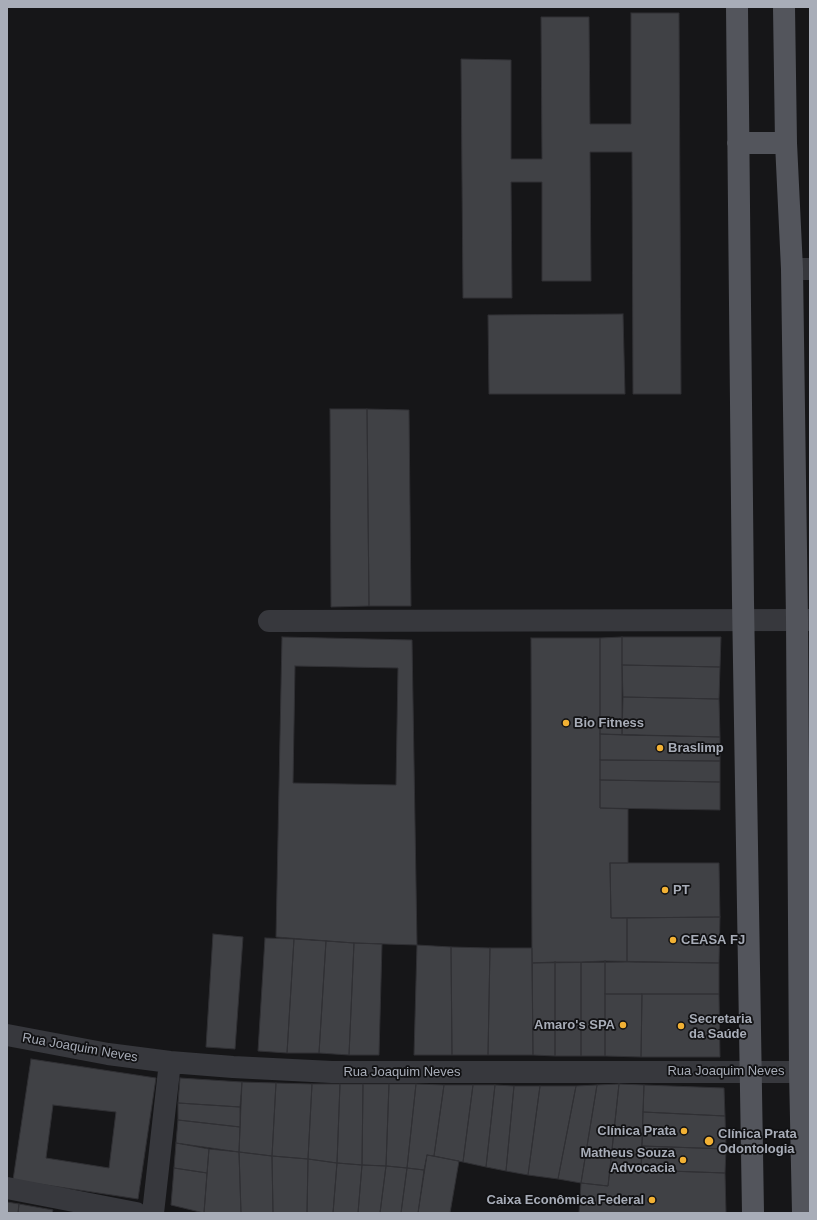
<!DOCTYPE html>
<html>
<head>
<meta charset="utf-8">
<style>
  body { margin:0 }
  #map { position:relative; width:817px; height:1220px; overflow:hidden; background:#161618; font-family:Arial,sans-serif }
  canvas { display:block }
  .frame { position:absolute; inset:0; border:8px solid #a8adb8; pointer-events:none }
</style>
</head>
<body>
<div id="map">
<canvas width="817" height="1220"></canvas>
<div class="frame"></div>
</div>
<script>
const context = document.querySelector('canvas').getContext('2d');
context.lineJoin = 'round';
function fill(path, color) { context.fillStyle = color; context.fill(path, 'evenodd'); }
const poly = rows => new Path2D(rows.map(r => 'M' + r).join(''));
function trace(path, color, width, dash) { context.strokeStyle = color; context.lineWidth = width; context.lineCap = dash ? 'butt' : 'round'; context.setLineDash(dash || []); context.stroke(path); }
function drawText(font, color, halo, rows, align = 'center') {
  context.font = font + ' Arial,sans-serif'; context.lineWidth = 3.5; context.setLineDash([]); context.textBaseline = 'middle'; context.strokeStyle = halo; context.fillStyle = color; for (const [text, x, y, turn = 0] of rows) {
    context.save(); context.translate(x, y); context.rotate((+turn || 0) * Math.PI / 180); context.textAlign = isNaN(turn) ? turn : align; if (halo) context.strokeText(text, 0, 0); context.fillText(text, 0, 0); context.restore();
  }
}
const building = poly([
  [631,13,679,13,681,394,633,394,632,152,590,152,591,281,542,281,542,182,511,182,512,298,463,298,461,59,511,60,511,159,542,159,541,17,589,17,590,124,631,124,631,13],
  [623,314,625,394,489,394,488,315,623,314],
  [330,409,367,409,369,606,331,607,330,409],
  [367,409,409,410,411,606,369,606,367,409],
  [282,637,412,640,417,945,354,943,276,937,282,637],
  [622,637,721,637,720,667,622,665,622,637],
  [622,637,622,735,600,734,600,638,622,637],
  [531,638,600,638,600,808,628,809,628,863,610,863,611,918,627,918,627,962,532,963,531,638],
  [622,665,720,667,719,699,623,697,622,665],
  [295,666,398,668,396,785,293,783,295,666],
  [623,697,719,699,720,737,622,735,623,697],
  [600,734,720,737,720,761,600,760,600,734],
  [600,760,720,761,720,782,600,780,600,760],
  [600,780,720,782,720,810,600,808,600,780],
  [610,863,719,863,720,917,611,918,610,863],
  [720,917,719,963,627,962,627,918,720,917],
  [213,934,243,937,235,1049,206,1047,213,934],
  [265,938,294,939,287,1053,258,1051,265,938],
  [294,939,326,941,319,1053,287,1053,294,939],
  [326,941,354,943,349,1055,319,1053,326,941],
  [354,943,382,944,379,1055,349,1055,354,943],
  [417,945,451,947,452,1055,414,1055,417,945],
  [451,947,490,948,488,1055,452,1055,451,947],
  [490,948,532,948,533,1055,488,1055,490,948],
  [605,961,719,963,719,994,605,994,605,961],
  [605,961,605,1056,581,1056,581,962,605,961],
  [555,962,581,962,581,1056,555,1056,555,962],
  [555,962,555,1056,533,1055,532,963,555,962],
  [605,994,642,994,641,1057,605,1056,605,994],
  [642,994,719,994,720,1057,641,1057,642,994],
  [31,1059,156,1078,138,1199,13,1180,31,1059],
  [180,1078,242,1082,240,1107,178,1103,180,1078],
  [242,1082,276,1083,272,1156,239,1152,242,1082],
  [276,1083,312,1084,308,1159,272,1156,276,1083],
  [312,1084,340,1084,337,1163,308,1159,312,1084],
  [340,1084,363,1084,362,1165,337,1163,340,1084],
  [363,1084,389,1084,386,1166,362,1165,363,1084],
  [389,1084,416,1084,407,1168,386,1166,389,1084],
  [416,1084,444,1085,434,1156,427,1155,424,1170,407,1168,416,1084],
  [619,1084,644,1085,641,1170,610,1169,619,1084],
  [619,1084,608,1186,581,1183,597,1085,619,1084],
  [444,1085,473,1085,463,1162,434,1156,444,1085],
  [473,1085,495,1085,486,1167,463,1162,473,1085],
  [495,1085,514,1086,506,1171,486,1167,495,1085],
  [597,1085,581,1183,558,1179,576,1086,597,1085],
  [644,1085,724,1088,725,1116,643,1112,644,1085],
  [514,1086,540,1086,528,1175,506,1171,514,1086],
  [540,1086,576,1086,558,1179,528,1175,540,1086],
  [178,1103,240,1107,240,1127,178,1120,178,1103],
  [53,1105,116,1112,109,1168,46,1158,53,1105],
  [643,1112,725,1116,726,1149,642,1146,643,1112],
  [178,1120,240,1127,239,1152,176,1143,178,1120],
  [176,1143,209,1149,207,1173,174,1168,176,1143],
  [642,1146,726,1149,725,1173,641,1170,642,1146],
  [209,1149,239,1152,241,1213,204,1213,209,1149],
  [239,1152,272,1156,273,1213,241,1213,239,1152],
  [427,1155,459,1161,450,1213,418,1213,427,1155],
  [272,1156,308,1159,307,1213,273,1213,272,1156],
  [308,1159,337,1163,333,1213,307,1213,308,1159],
  [337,1163,362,1165,358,1213,333,1213,337,1163],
  [362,1165,386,1166,380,1213,358,1213,362,1165],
  [386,1166,407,1168,401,1213,380,1213,386,1166],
  [174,1168,207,1173,204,1213,171,1205,174,1168],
  [407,1168,424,1170,418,1213,401,1213,407,1168],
  [610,1169,725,1173,726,1213,579,1213,581,1183,608,1186,610,1169],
  [7,1202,19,1204,18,1213,7,1213,7,1202],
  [19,1204,53,1210,52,1213,18,1213,19,1204]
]);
fill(building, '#404145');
trace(building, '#303034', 1);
trace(poly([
  [792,269,810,269],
  [269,621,810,620],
  [7,1035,108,1054,170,1062,233,1067,332,1072,800,1072],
  [7,1188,136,1213],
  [153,1213,170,1062]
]), '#37383d', 22);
trace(poly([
  [737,7,743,601,753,1213],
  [784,7,786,143,792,269,797,620,800,1072,803,1213],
  [738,143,786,143]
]), '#53555c', 22);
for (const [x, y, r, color] of [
  [566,723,4,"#f2b134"],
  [660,748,4,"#f2b134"],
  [665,890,4,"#f2b134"],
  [673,940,4,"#f2b134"],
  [623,1025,4,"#f2b134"],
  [681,1026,4,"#f2b134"],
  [684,1131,4,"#f2b134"],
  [709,1141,5,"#f2b134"],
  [683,1160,4,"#f2b134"],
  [652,1200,4,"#f2b134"]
]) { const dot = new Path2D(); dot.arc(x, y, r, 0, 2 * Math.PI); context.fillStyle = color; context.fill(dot); trace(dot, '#111113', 1.5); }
drawText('bold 13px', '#a8adb8', '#111113', [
  ["Bio Fitness",574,723],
  ["Braslimp",668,748],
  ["PT",673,890],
  ["CEASA FJ",681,940],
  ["Secretaria",689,1019],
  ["da Saúde",689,1034],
  ["Amaro's SPA",615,1025,"right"],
  ["Clínica Prata",676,1131,"right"],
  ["Clínica Prata",718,1134],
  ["Odontologia",718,1149],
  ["Matheus Souza",675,1153,"right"],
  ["Advocacia",675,1168,"right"],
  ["Caixa Econômica Federal",644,1200,"right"]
], 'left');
drawText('13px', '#a8adb8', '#111113', [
  ["Rua Joaquim Neves",80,1048,10],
  ["Rua Joaquim Neves",726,1071],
  ["Rua Joaquim Neves",402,1072]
]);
</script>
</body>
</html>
